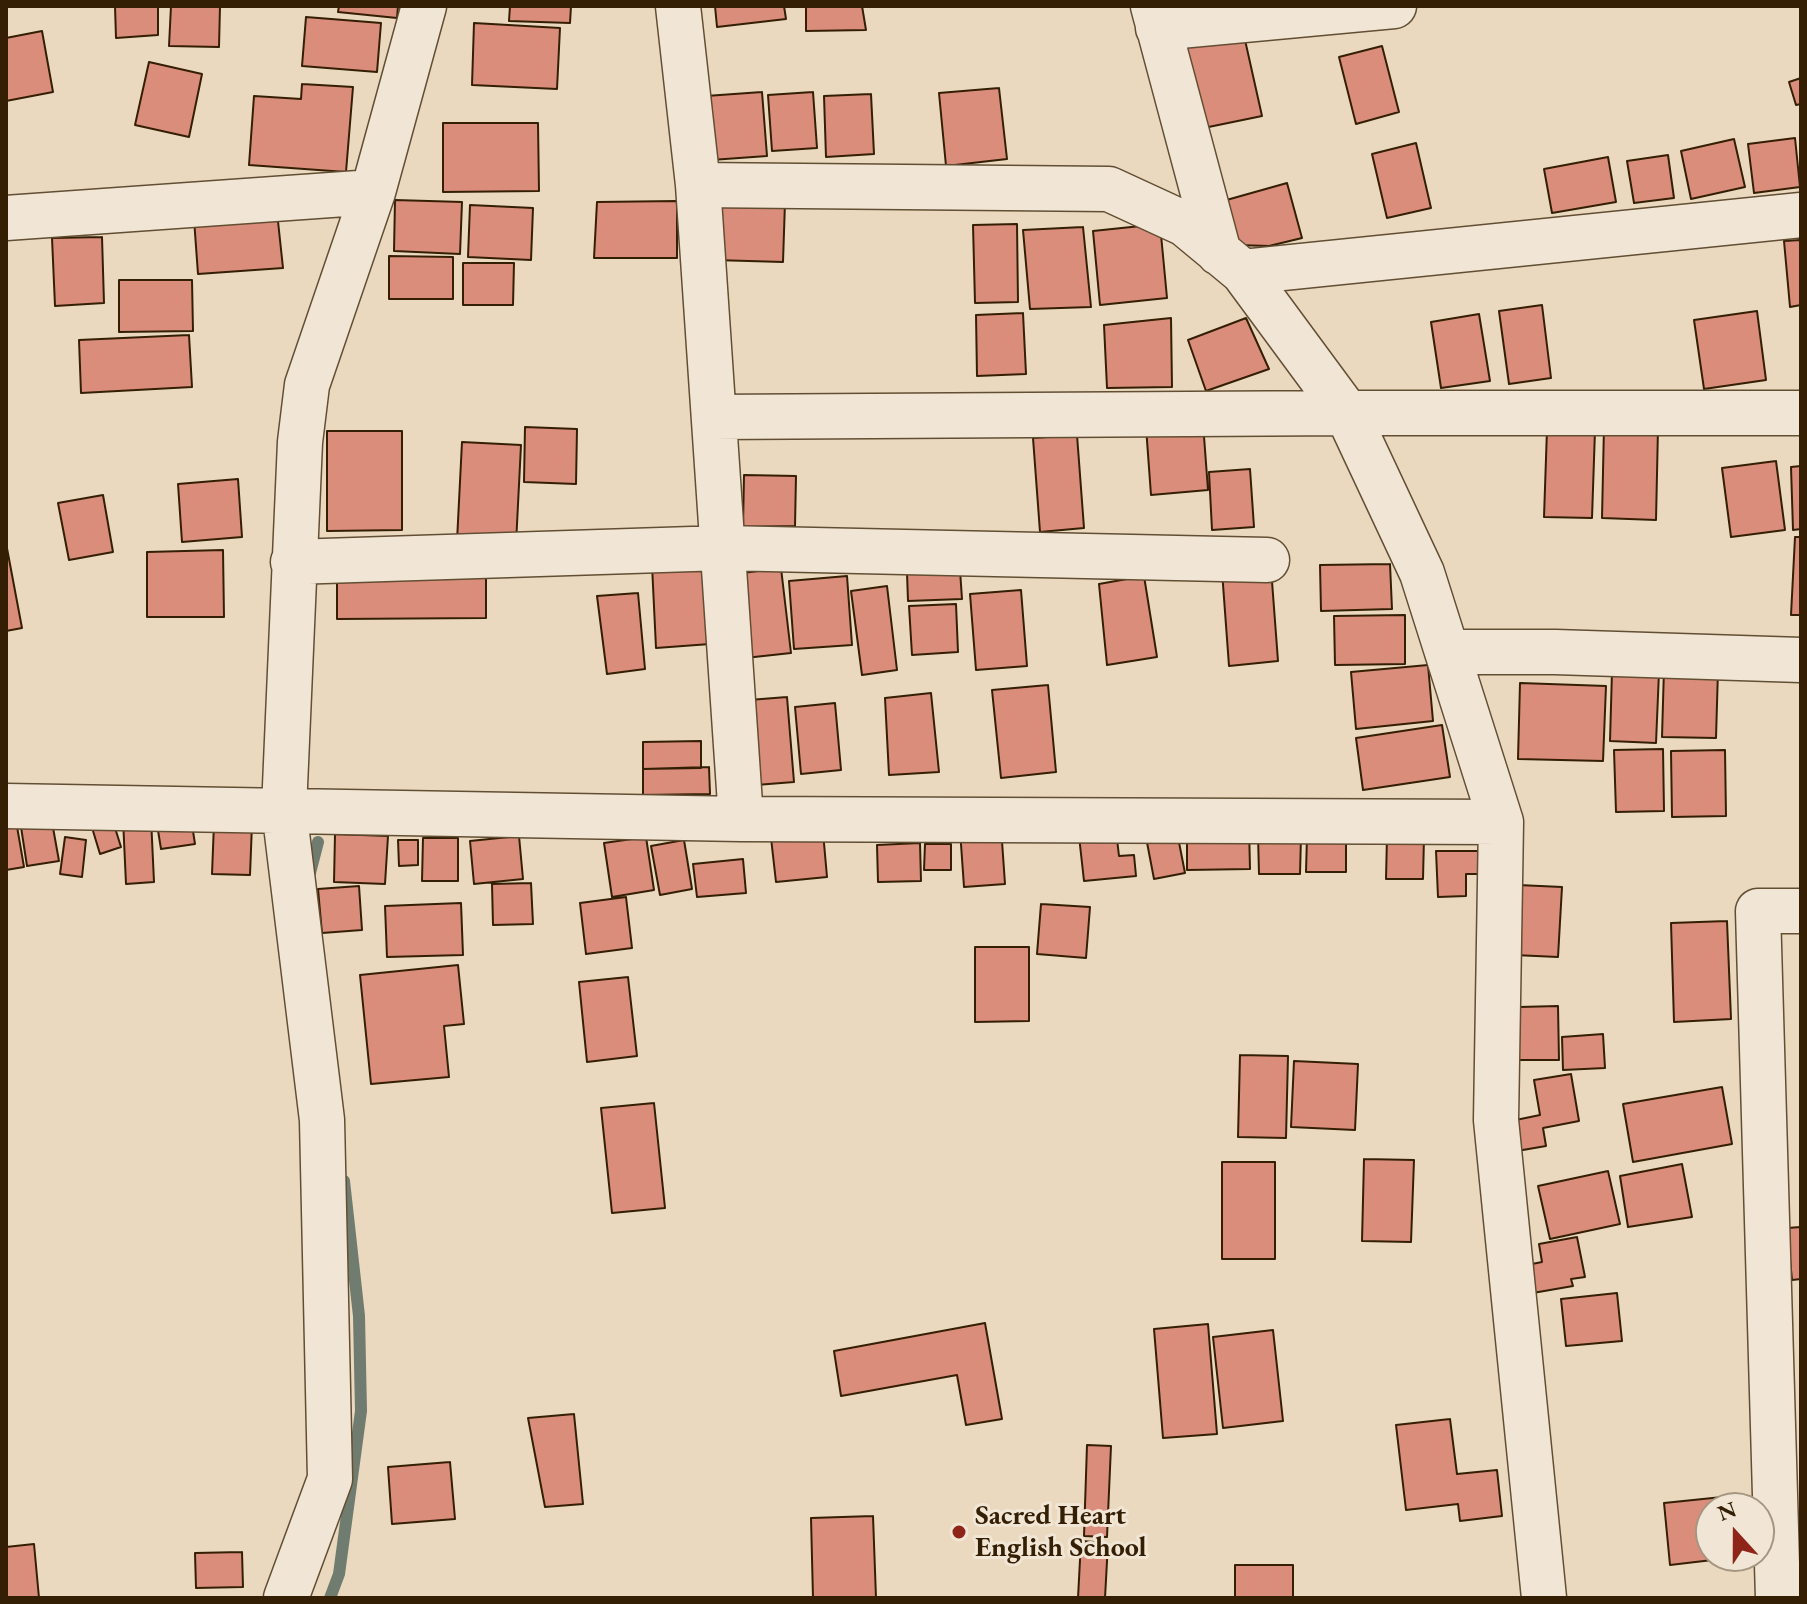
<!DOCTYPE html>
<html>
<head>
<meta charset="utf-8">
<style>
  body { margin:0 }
  #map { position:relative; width:1807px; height:1604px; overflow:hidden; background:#ead9bf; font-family:"EB Garamond",serif }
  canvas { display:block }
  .frame { position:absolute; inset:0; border:8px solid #341f04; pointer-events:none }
  .north { position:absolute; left:1695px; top:1492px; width:80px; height:80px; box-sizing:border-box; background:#f1e6d5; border:2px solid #a59681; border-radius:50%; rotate:339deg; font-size:22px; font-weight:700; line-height:32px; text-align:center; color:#341f04 }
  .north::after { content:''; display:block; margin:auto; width:28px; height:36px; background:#8f2418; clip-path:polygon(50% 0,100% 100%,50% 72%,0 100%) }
</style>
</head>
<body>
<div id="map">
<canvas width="1807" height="1604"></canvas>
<div class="frame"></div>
<div class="north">N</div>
</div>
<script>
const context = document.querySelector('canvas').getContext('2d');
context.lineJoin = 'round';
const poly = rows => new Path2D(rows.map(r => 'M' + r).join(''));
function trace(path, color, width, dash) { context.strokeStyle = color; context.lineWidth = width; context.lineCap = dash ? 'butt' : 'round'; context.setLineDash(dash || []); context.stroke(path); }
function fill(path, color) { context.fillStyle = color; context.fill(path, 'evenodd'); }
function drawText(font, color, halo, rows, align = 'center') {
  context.font = font + ' "EB Garamond",serif'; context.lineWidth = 6; context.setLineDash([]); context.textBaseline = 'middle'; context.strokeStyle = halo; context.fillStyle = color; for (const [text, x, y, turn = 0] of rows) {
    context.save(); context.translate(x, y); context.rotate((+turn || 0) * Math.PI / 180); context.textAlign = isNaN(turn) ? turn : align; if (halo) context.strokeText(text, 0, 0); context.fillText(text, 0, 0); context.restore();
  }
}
trace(poly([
  [310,873,318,842],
  [330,1598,339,1574,361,1411,359,1316,344,1181]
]), '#707c6f', 12);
const building = poly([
  [115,6,158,6,158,35,116,38,115,6],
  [171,6,220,6,219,47,169,46,171,6],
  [339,6,398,6,397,18,338,12,339,6],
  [510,6,571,6,570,23,509,21,510,6],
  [715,6,784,6,786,19,717,27,715,6],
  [806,6,862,6,866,30,806,31,806,6],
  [306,17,381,23,377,72,302,66,306,17],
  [474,23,560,28,557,89,472,85,474,23],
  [42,31,53,92,6,101,6,38,42,31],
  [1243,31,1262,116,1194,130,1176,45,1243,31],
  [1382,46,1399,112,1356,124,1339,57,1382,46],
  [149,62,202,74,189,137,135,125,149,62],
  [1801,78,1801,104,1796,105,1789,82,1801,78],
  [302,84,353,87,346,172,249,165,254,96,301,99,302,84],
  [999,88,1007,159,946,166,939,93,999,88],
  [762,92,767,156,711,160,706,96,762,92],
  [813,92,817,148,772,151,768,95,813,92],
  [871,94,874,154,826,157,824,96,871,94],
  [443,123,538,123,539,191,443,192,443,123],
  [1795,138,1800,187,1754,193,1748,144,1795,138],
  [1734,139,1745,187,1691,199,1681,151,1734,139],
  [1416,143,1431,208,1387,218,1372,154,1416,143],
  [1668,155,1674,198,1634,203,1627,161,1668,155],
  [1608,157,1616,202,1552,213,1544,169,1608,157],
  [1287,183,1302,238,1269,246,1235,245,1223,201,1287,183],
  [395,200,462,202,460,254,394,251,395,200],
  [677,201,677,258,594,258,597,202,677,201],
  [715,201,785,202,783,262,714,260,715,201],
  [470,205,533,208,531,260,468,257,470,205],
  [277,212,283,268,198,274,194,219,277,212],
  [1017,224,1018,302,975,303,973,225,1017,224],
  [1160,224,1167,298,1100,305,1093,231,1160,224],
  [1083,227,1091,307,1030,309,1023,230,1083,227],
  [102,237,104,303,55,306,52,238,102,237],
  [1801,240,1801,305,1790,307,1784,241,1801,240],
  [389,256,453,257,453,299,389,299,389,256],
  [463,263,514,263,513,305,463,305,463,263],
  [119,280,192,280,193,331,119,332,119,280],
  [1542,305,1551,378,1509,384,1499,311,1542,305],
  [1757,311,1766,380,1704,389,1694,320,1757,311],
  [1023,313,1026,374,977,376,976,315,1023,313],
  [1479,314,1490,381,1441,388,1431,322,1479,314],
  [1171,318,1172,387,1107,388,1104,325,1171,318],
  [1246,318,1269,369,1206,391,1188,340,1246,318],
  [189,335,192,387,81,393,79,340,189,335],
  [1203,423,1208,490,1151,495,1146,427,1203,423],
  [1604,426,1658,428,1656,520,1602,518,1604,426],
  [525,427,577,429,576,484,524,482,525,427],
  [1547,429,1595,430,1592,518,1544,517,1547,429],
  [327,431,402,431,402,530,327,531,327,431],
  [1077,435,1084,528,1040,532,1033,438,1077,435],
  [462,442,521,445,516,544,457,541,462,442],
  [1776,461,1785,530,1731,537,1722,468,1776,461],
  [1801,466,1801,529,1793,530,1791,467,1801,466],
  [1250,469,1254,527,1212,530,1209,472,1250,469],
  [744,475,796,476,795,526,743,527,744,475],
  [238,479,242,537,182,542,178,484,238,479],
  [103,495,113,552,69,560,58,503,103,495],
  [1795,537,1801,537,1801,615,1791,615,1795,537],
  [6,543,22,628,6,631,6,543],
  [223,550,224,617,147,617,147,552,223,550],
  [705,562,710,644,656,648,652,565,705,562],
  [1390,564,1392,609,1321,611,1320,565,1390,564],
  [781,568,791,653,745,658,735,574,781,568],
  [1271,568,1278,661,1229,666,1222,571,1271,568],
  [486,569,486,618,337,619,337,570,486,569],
  [960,570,962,599,908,601,907,573,960,570],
  [847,576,852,645,794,649,789,581,847,576],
  [1144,576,1157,657,1107,665,1099,584,1144,576],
  [887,586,897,670,862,675,851,591,887,586],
  [1021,590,1027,666,976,670,970,594,1021,590],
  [638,593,645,669,607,674,597,596,638,593],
  [956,604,958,652,912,655,909,606,956,604],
  [1405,615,1405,664,1335,665,1334,616,1405,615],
  [1428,665,1433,721,1356,729,1351,672,1428,665],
  [1664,668,1718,670,1716,738,1662,737,1664,668],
  [1612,671,1659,672,1656,743,1610,741,1612,671],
  [1520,683,1606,686,1603,761,1518,759,1520,683],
  [1048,685,1056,772,1001,778,992,690,1048,685],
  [931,693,939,772,889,775,885,698,931,693],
  [787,697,794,782,756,785,749,700,787,697],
  [835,703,841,770,801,774,795,707,835,703],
  [1442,725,1450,777,1363,790,1356,738,1442,725],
  [701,741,701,768,643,769,643,742,701,741],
  [1663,749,1664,811,1616,812,1614,750,1663,749],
  [1725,750,1726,816,1672,817,1671,751,1725,750],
  [709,767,710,794,643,795,643,769,709,767],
  [14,809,24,867,6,870,6,810,14,809],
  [190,812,195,844,161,849,156,818,190,812],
  [111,815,121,847,100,854,90,821,111,815],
  [151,818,154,882,126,884,123,819,151,818],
  [52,822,59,861,27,866,21,827,52,822],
  [1115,822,1119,856,1134,855,1136,876,1084,881,1078,827,1115,822],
  [214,823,252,824,250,875,212,874,214,823],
  [1001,827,1005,884,964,887,960,830,1001,827],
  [1176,827,1185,873,1154,879,1145,832,1176,827],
  [1249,827,1250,869,1187,870,1187,828,1249,827],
  [823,832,827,877,776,882,771,838,823,832],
  [335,834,388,836,385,884,334,882,335,834],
  [1258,835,1301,836,1300,874,1259,874,1258,835],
  [519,836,523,879,474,884,470,841,519,836],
  [1307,836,1346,836,1346,872,1306,872,1307,836],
  [1387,836,1424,837,1423,879,1386,879,1387,836],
  [65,837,86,840,82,877,60,874,65,837],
  [646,837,654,890,612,897,604,843,646,837],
  [423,838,458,838,458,881,422,881,423,838],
  [398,840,418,840,418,865,399,866,398,840],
  [684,840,692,889,660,895,651,846,684,840],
  [920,843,921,881,878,882,877,845,920,843],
  [925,844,951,844,951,870,924,870,925,844],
  [1436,851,1479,851,1479,874,1466,874,1466,896,1438,897,1436,851],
  [743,859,746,893,697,897,693,864,743,859],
  [531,883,533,924,493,925,492,884,531,883],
  [1518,885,1562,887,1558,957,1514,955,1518,885],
  [359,886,362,930,322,933,318,889,359,886],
  [626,897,632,948,586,954,580,903,626,897],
  [461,903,463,955,387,957,385,906,461,903],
  [1041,904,1090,907,1086,958,1037,954,1041,904],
  [1727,921,1731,1019,1674,1022,1671,923,1727,921],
  [975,947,1029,947,1029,1021,975,1022,975,947],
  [458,965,464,1024,444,1026,449,1077,371,1084,360,975,458,965],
  [628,977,637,1056,587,1062,579,982,628,977],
  [1558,1006,1559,1060,1519,1060,1519,1007,1558,1006],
  [1603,1034,1605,1068,1563,1070,1562,1037,1603,1034],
  [1240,1055,1288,1056,1286,1138,1238,1137,1240,1055],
  [1294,1061,1358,1064,1355,1130,1291,1127,1294,1061],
  [1571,1074,1579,1121,1543,1128,1546,1146,1517,1151,1511,1121,1540,1115,1534,1080,1571,1074],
  [1722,1087,1732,1144,1633,1162,1623,1104,1722,1087],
  [654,1103,665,1208,612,1213,601,1108,654,1103],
  [1364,1159,1414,1160,1411,1242,1362,1241,1364,1159],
  [1222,1162,1275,1162,1275,1259,1222,1259,1222,1162],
  [1682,1164,1692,1217,1628,1227,1620,1176,1682,1164],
  [1608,1171,1620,1224,1550,1239,1538,1186,1608,1171],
  [1801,1227,1801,1279,1792,1280,1787,1228,1801,1227],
  [1577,1237,1585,1277,1571,1279,1573,1286,1527,1294,1522,1266,1542,1262,1539,1244,1577,1237],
  [1617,1293,1622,1341,1566,1346,1561,1299,1617,1293],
  [985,1323,1002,1419,966,1425,957,1375,841,1396,834,1351,985,1323],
  [1208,1324,1217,1434,1163,1438,1154,1329,1208,1324],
  [1273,1330,1283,1421,1223,1428,1213,1337,1273,1330],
  [574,1414,583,1504,545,1507,528,1418,574,1414],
  [1450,1419,1457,1474,1497,1470,1502,1516,1460,1521,1458,1504,1406,1510,1396,1425,1450,1419],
  [1087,1445,1111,1446,1107,1537,1084,1536,1087,1445],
  [450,1462,455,1519,392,1524,388,1467,450,1462],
  [1732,1496,1733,1508,1711,1508,1711,1556,1738,1557,1670,1565,1664,1503,1732,1496],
  [873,1516,876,1598,813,1598,811,1518,873,1516],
  [1081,1541,1108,1543,1105,1598,1078,1598,1081,1541],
  [34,1544,39,1598,6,1598,6,1547,34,1544],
  [242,1552,243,1587,196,1588,195,1553,242,1552],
  [1235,1565,1293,1565,1293,1598,1235,1598,1235,1565]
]);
fill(building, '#db8d7c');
trace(building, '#341f04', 2);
const minor = poly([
  [678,6,698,185,741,819],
  [1153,6,1219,253],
  [1158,28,1394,6],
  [698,185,1109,189,1185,224,1243,272,1347,413,1422,573,1501,822,1496,1120,1544,1598],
  [6,218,373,192],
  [1243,272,1801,215],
  [714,417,1347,413,1801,413],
  [293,562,723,548,1267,560],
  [1447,652,1555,652,1801,660],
  [6,806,741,819,1501,822],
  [286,1598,330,1479,322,1120,284,809,300,442,307,385,373,192,424,6],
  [1778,1598,1758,911,1801,911]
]);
trace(minor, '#624e33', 47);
trace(minor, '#f1e6d5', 44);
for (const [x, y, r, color] of [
  [959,1532,8,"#8f2418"]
]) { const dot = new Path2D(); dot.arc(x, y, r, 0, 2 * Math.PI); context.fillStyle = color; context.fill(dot); trace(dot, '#f1e6d5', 3); }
drawText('bold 28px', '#341f04', '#f1e6d5', [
  ["Sacred Heart",975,1516],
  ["English School",975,1548]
], 'left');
</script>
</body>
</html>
